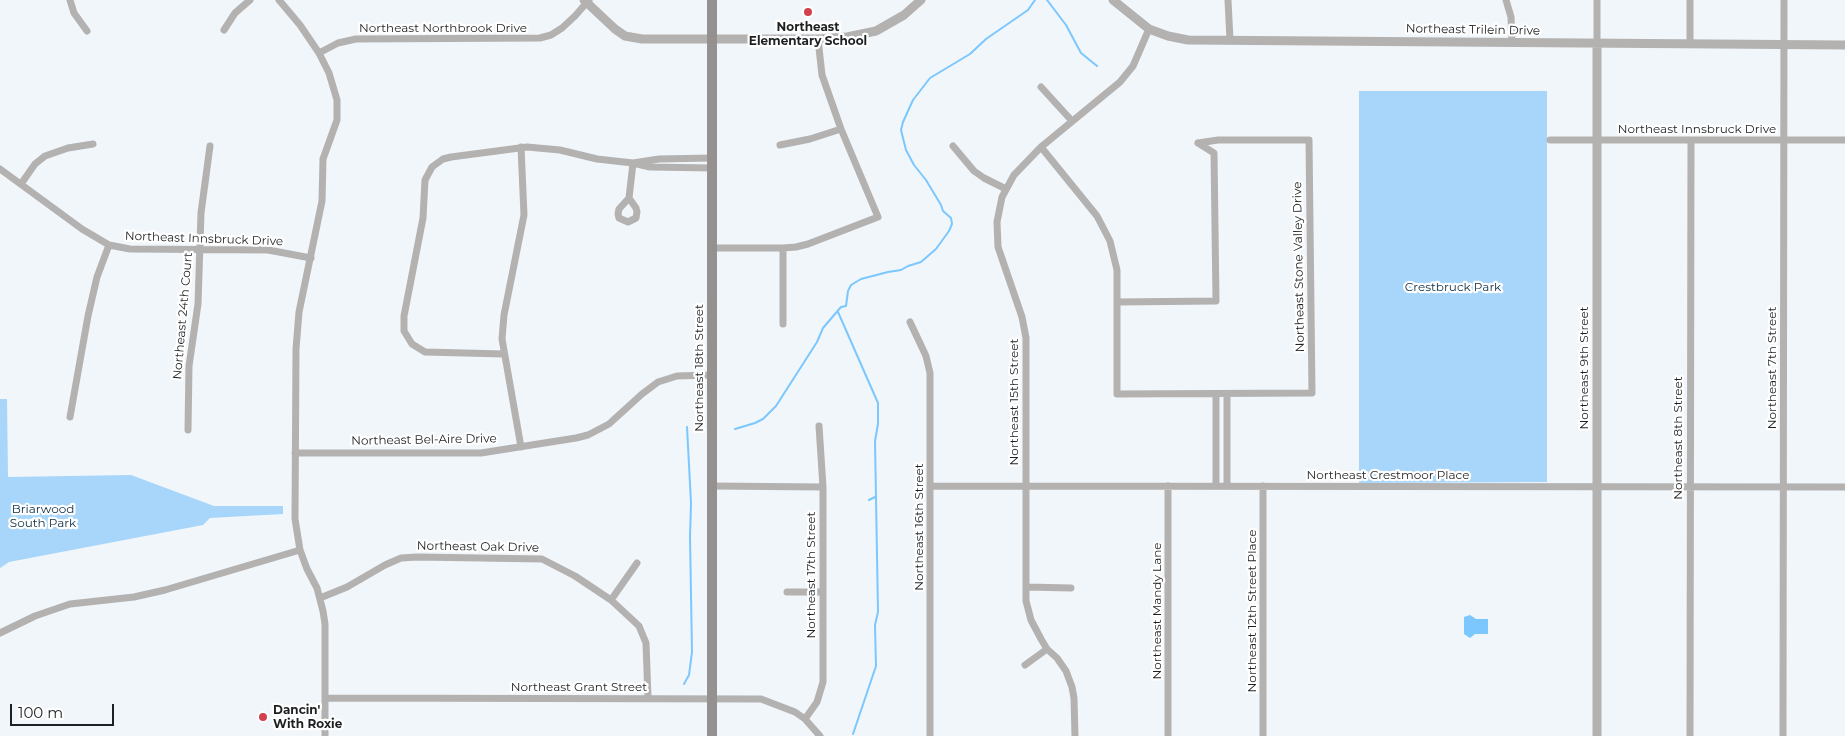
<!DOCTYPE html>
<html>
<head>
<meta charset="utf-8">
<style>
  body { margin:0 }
  #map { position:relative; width:1845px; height:736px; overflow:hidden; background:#f1f6fa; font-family:Montserrat,sans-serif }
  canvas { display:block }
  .scale { position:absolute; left:10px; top:704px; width:104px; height:22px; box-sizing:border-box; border:2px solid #1e2021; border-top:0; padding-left:6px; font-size:15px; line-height:18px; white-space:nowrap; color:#1e2021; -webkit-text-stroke:4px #fff; paint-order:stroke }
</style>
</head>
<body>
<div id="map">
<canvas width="1845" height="736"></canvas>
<div class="scale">100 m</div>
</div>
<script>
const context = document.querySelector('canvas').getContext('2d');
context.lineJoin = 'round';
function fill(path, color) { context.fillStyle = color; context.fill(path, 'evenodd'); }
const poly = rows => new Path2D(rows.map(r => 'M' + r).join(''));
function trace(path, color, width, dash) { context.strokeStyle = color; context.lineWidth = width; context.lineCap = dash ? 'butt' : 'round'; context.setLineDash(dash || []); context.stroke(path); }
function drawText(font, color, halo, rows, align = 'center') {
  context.font = font + ' Montserrat,sans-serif'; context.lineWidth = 4.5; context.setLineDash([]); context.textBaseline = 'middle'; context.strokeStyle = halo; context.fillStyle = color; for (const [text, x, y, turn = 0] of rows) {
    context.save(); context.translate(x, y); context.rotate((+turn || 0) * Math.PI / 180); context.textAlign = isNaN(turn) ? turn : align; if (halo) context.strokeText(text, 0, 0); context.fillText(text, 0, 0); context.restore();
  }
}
fill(poly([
  [1359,91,1547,91,1547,482,1359,483],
  [0,399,7,399,8,477,131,475,214,506,283,506,283,514,210,518,203,525,9,562,0,568]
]), '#a7d6fa');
fill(poly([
  [1470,615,1476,619,1488,619,1488,634,1475,634,1470,638,1464,634,1464,617]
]), '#7bc7fe');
trace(poly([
  [1047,0,1066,25,1081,53,1097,66],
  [838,312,878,403,878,424,875,441,878,612,875,625,876,666,853,734],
  [735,429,755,423,763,419,776,406,817,342,823,328,841,307,846,306,848,291,851,285,861,279,888,272,901,270,908,266,921,262,936,249,949,231,952,224,951,218,943,211,941,205,926,180,914,165,906,150,901,130,903,122,913,100,930,78,970,54,986,39,1028,10,1035,0],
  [869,500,875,497],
  [684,684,689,675,692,652,690,537,691,503,687,427]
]), '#7bc7fe', 2);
trace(poly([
  [70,0,74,13,87,31],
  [279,0,300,25,319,53,329,73,337,100,337,120,323,159,322,201,299,312,296,349,295,519,300,550,307,569,317,588,323,611,325,624,325,736],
  [1228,0,1230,40],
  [1506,0,1511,17,1512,42],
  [1597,0,1597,44],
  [1690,0,1690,44],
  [224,30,235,13,250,0],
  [319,53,338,43,356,39,540,38,551,35,562,28,575,16,589,0],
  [1041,87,1072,121],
  [1550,140,1845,140],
  [780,145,810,139,841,129],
  [953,146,974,171,984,178,1006,189],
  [1041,147,1097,216,1110,241,1117,270,1117,394,1312,393,1309,140,1218,140,1198,143],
  [633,163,659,159,712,158],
  [0,169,82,229,109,245,130,249,268,250,311,258],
  [21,184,35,164,45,156,68,148,93,144],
  [629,198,636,208,637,212,636,218,628,222,619,218,618,214,619,209,629,198,633,163],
  [712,248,783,248,796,247,808,244,878,217,841,129,822,75,818,39],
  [1117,302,1216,301,1214,153,1198,143],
  [910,322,926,356,930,373,930,736],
  [783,324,783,248],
  [504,354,425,352,412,344,404,331,404,316,423,218,425,180,432,167,443,159,451,157,527,147,560,150,597,159,633,163,650,167,712,168],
  [70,417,88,316,97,277,109,245],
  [188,430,189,366,198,304,201,213,210,146],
  [521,447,502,339,504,315,524,215,521,147],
  [295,453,481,453,576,438,588,435,609,424,642,394,658,382,677,376,712,375],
  [712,486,823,487],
  [931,486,1845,487],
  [1168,486,1168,736],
  [1216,486,1216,394],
  [1227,486,1227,394],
  [1263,486,1263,736],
  [1026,587,1071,588],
  [787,592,822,592],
  [320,598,347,587,385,565,401,558,417,557,542,559,575,576,611,600,639,626,646,643,648,698],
  [611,600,637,563],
  [0,633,35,616,70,604,134,597,165,590,300,550],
  [1025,665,1047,649],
  [325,698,761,699,795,712,805,719,820,736],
  [805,719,817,702,823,682,823,487,819,426],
  [1075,736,1074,698,1072,687,1066,671,1057,658,1047,649,1041,639,1031,620,1026,601,1026,338,1022,317,998,247,997,222,1002,197,1014,175,1041,147,1120,82,1133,66,1149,29],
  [1690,736,1691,140],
  [1783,736,1784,0]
]), '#b4b1b1', 7);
trace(poly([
  [584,0,615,29,625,36,642,39,818,39,847,37,876,31,904,15,921,0],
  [1113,0,1149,29,1168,36,1188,40,1845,45],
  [1597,736,1597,44]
]), '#b4b1b1', 9);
trace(poly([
  [712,0,712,736]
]), '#959190', 10);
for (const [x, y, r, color] of [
  [808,12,5,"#d2414c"],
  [263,717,5,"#d2414c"]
]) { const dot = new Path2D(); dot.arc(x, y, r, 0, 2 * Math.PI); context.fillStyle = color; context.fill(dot); trace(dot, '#fff', 2); }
drawText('bold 12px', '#1e2021', '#fff', [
  ["Northeast",808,27],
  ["Elementary School",808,41],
  ["Dancin'",273,710,"left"],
  ["With Roxie",273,724,"left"]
]);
drawText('12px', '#1e2021', '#fff', [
  ["Northeast Northbrook Drive",443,28],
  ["Northeast Trilein Drive",1473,30,1],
  ["Northeast Innsbruck Drive",1697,129],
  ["Northeast Innsbruck Drive",204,239,2],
  ["Northeast Stone Valley Drive",1299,267,-91],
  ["Northeast 24th Court",183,316,-85],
  ["Northeast 18th Street",699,368,-90],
  ["Northeast 9th Street",1584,368,-90],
  ["Northeast 7th Street",1772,368,-90],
  ["Northeast 15th Street",1014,402,-90],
  ["Northeast 8th Street",1678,438,-90],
  ["Northeast Bel-Aire Drive",424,440,-1],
  ["Northeast Crestmoor Place",1388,475],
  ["Northeast 16th Street",919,527,-90],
  ["Northeast Oak Drive",478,547,1],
  ["Northeast 17th Street",811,575,-90],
  ["Northeast Mandy Lane",1157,611,-90],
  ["Northeast 12th Street Place",1252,611,-90],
  ["Northeast Grant Street",579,687]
]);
drawText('12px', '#0d2e44', '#fff', [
  ["Crestbruck Park",1453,287],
  ["Briarwood",43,509],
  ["South Park",43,523]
]);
</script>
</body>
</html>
